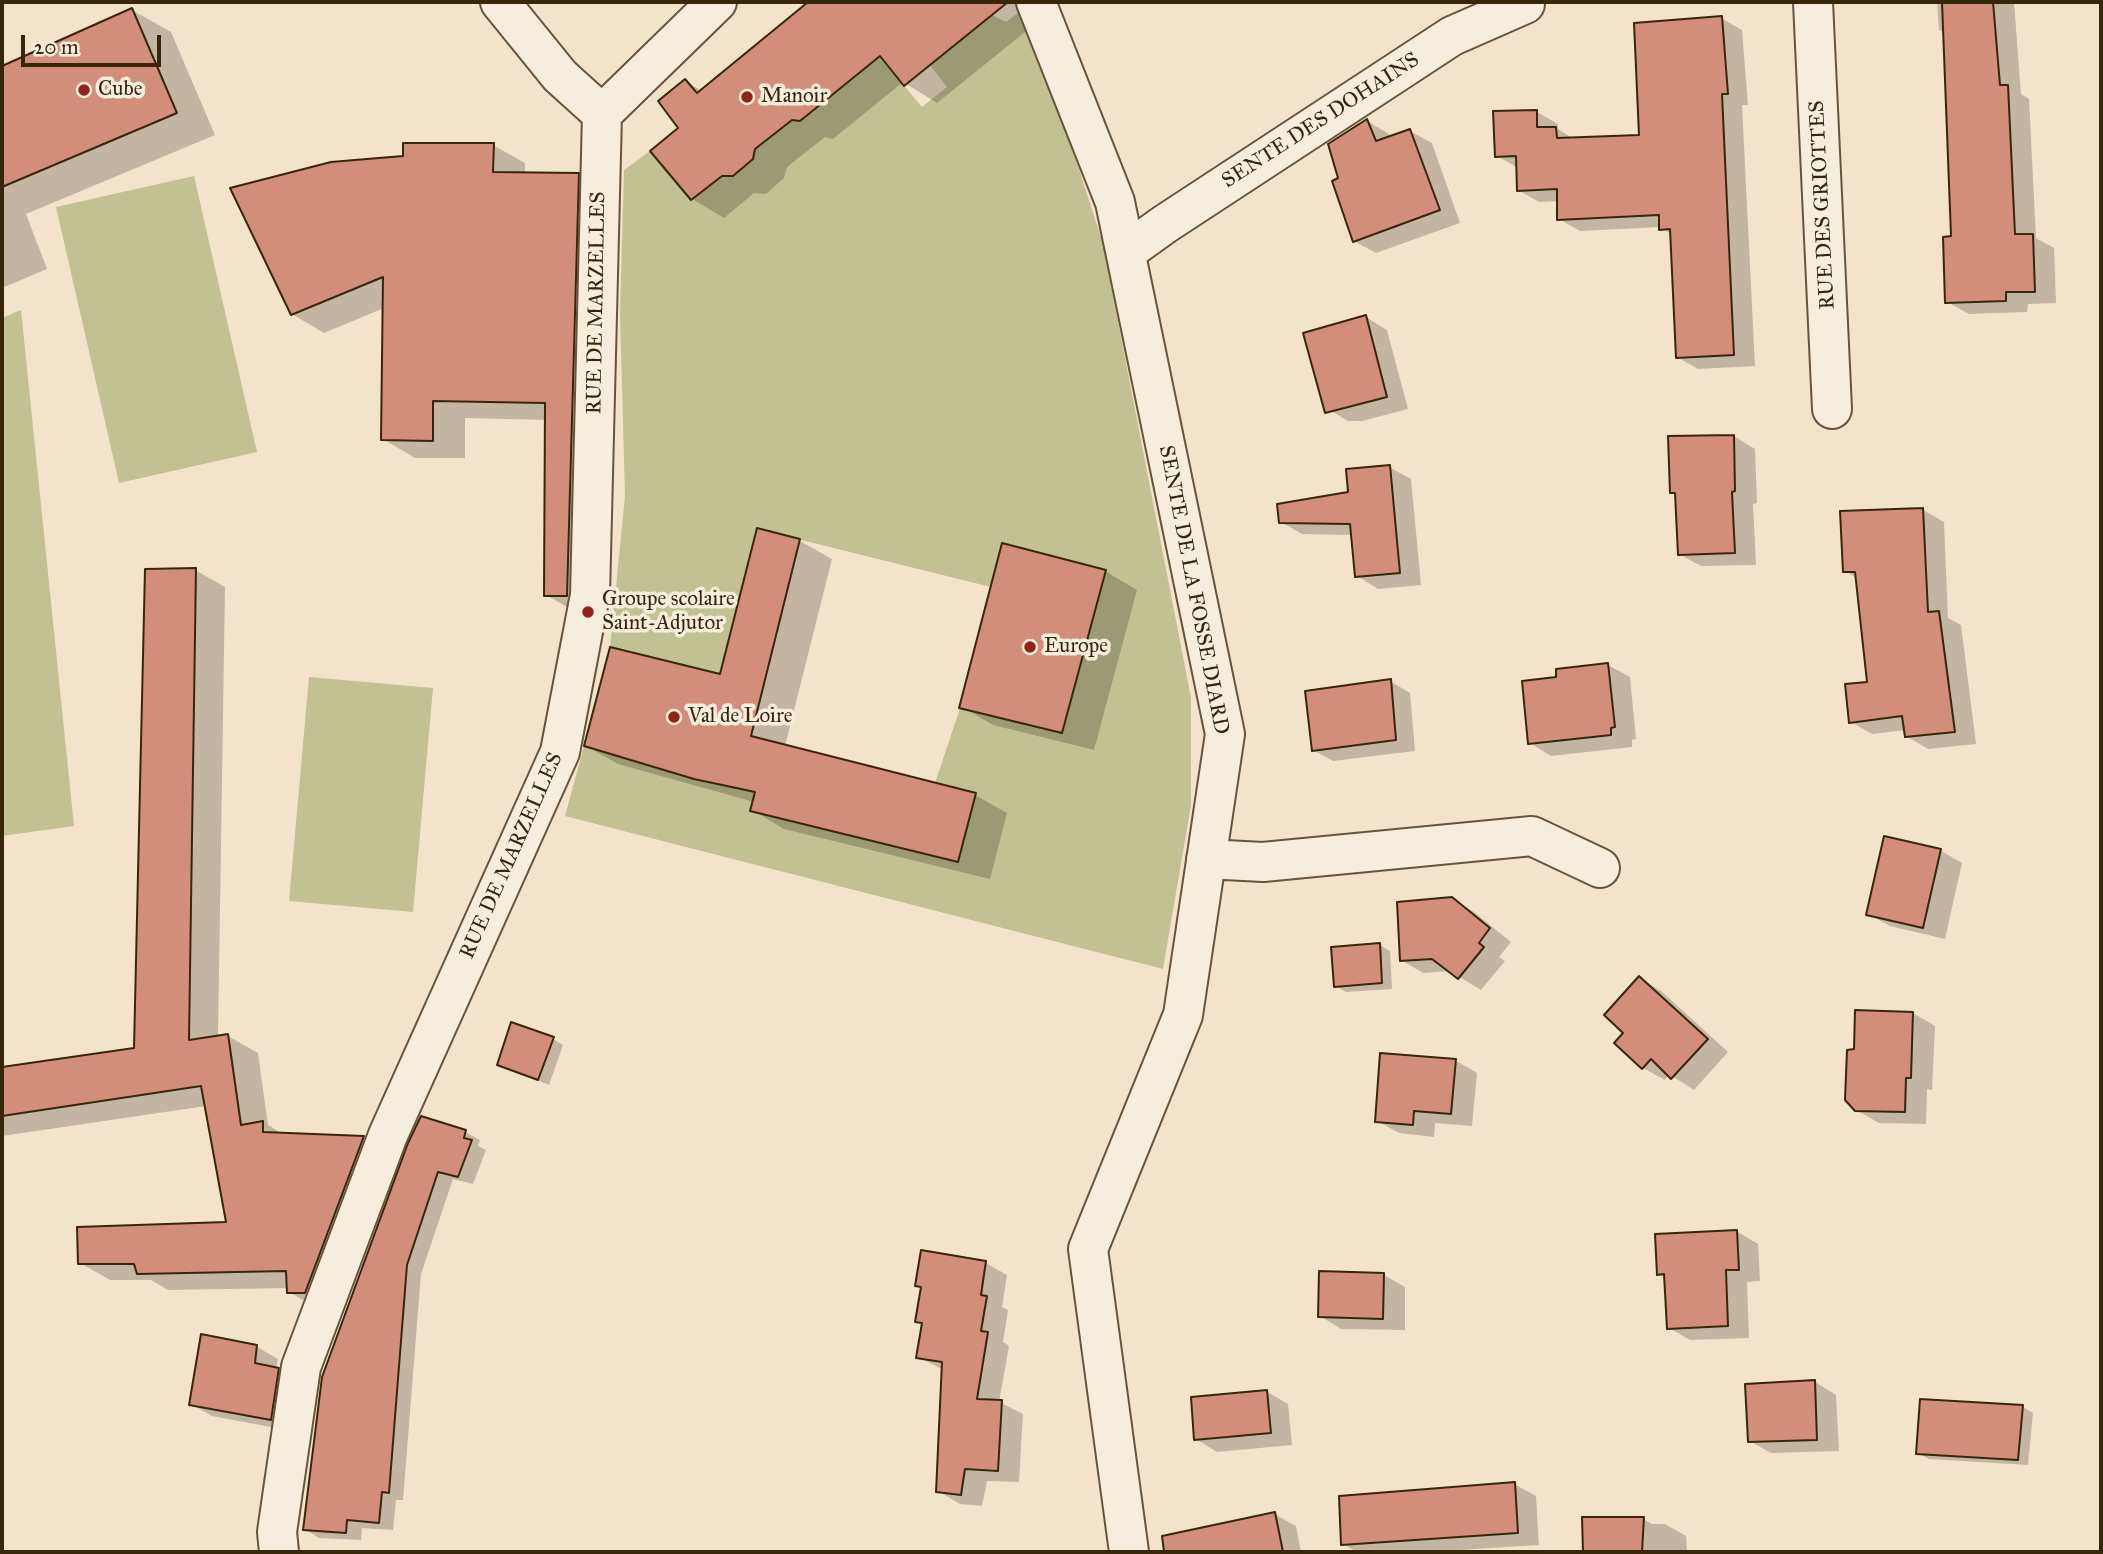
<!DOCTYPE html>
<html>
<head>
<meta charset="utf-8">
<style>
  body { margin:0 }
  #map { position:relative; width:2103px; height:1554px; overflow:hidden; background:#f3e3cb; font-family:"IM FELL Great Primer",serif }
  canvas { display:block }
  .frame { position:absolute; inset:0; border:4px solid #38260b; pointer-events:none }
  .scale { position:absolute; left:21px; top:35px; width:140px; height:32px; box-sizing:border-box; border:4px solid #38260b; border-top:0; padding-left:9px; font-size:21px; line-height:24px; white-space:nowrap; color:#38260b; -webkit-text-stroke:5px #f7eddd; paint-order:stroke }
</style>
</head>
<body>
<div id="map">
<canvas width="2103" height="1554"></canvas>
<div class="frame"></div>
<div class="scale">20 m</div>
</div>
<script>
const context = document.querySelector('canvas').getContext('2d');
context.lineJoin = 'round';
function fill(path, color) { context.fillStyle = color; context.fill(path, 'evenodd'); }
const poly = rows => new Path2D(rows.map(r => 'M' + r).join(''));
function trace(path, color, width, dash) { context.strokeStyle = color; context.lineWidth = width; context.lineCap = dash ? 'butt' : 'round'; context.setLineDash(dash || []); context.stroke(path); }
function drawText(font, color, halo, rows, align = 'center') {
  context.font = font + ' "IM FELL Great Primer",serif'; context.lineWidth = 7; context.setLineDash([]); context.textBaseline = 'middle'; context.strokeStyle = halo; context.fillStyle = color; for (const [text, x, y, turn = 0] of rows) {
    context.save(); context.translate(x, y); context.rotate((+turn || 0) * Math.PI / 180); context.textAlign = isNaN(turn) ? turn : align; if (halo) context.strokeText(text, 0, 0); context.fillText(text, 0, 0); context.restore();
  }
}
fill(poly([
  [1027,6,1103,244,1191,698,1191,805,1163,969,565,816,584,746,755,792,751,811,958,862,975,794,935,783,960,708,1062,733,1106,570,1003,543,991,587,757,529,721,675,610,647,625,496,620,314,624,170,650,151,691,200,722,176,733,176,753,159,755,149,792,120,801,121,844,86,845,77,876,52,922,107,947,87,930,65,992,15,1006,22],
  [194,176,257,452,119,483,56,207],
  [21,310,74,826,2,836,2,318],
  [309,677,433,688,413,912,289,901]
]), '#c2c193');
fill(poly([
  [811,2,1049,2,1039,39,1025,32,937,103,903,82,833,139,825,137,787,167,784,178,766,194,754,193,724,218,692,199,681,128,685,81,702,91],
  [1937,2,2014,2,2021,94,2029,99,2036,238,2054,248,2056,303,2028,304,2027,312,1969,314,1947,302,1953,238,1945,33,1939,30],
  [132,10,171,32,215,135,26,214,47,269,2,288,2,68],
  [1721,18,1742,30,1748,105,1742,105,1755,366,1698,369,1677,357,1672,235,1661,227,1580,231,1559,219,1559,201,1539,202,1518,190,1518,168,1497,156,1537,112,1558,124,1558,129,1574,139,1641,137],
  [1367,121,1389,134,1390,138,1410,131,1432,143,1460,223,1376,253,1354,241,1340,179],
  [493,145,525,163,525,174,578,175,610,193,578,613,546,595,547,420,465,418,465,458,415,458,383,439,384,308,324,333,292,314,405,157],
  [1366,317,1387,330,1408,409,1362,421,1348,421,1326,408],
  [1734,436,1755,449,1757,503,1753,504,1756,565,1701,566,1679,554,1677,495,1671,492],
  [1389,467,1411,479,1421,585,1378,589,1357,576,1353,535,1302,534,1281,522,1349,493],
  [1923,510,1944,522,1948,618,1961,625,1976,744,1928,749,1906,736,1906,730,1872,734,1851,722,1869,683,1857,578,1845,571],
  [758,531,800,541,832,559,785,746,975,795,1007,813,990,879,784,829,752,810,754,802,618,764,586,746,722,677],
  [195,570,225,587,218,1037,228,1036,258,1053,268,1125,285,1135,364,1138,393,1155,319,1309,289,1292,289,1288,168,1290,151,1280,110,1280,80,1263,228,1223,206,1106,2,1136,2,1069,136,1049],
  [1105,571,1137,590,1094,750,993,725,962,707],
  [1608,665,1630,677,1636,739,1632,740,1632,747,1551,756,1530,743,1557,678],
  [1390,681,1410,693,1415,751,1333,761,1313,750],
  [1886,838,1941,851,1962,863,1945,939,1890,926,1868,914],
  [1451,899,1474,912,1511,942,1499,957,1505,961,1481,990,1450,971,1423,973,1401,960],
  [1380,945,1390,951,1392,989,1346,992,1336,986],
  [1639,978,1661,991,1728,1052,1694,1090,1669,1074,1665,1080,1643,1068,1625,1033],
  [1857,1012,1913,1013,1935,1026,1932,1090,1927,1089,1926,1124,1879,1123,1856,1110],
  [553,1039,563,1045,549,1085,499,1064],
  [1455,1060,1477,1073,1472,1126,1435,1123,1434,1137,1399,1133,1377,1121],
  [422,1118,465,1132,480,1140,478,1146,486,1150,473,1184,453,1179,421,1274,403,1500,396,1500,393,1530,362,1528,361,1540,319,1538,305,1529],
  [1736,1231,1758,1244,1760,1281,1747,1282,1749,1338,1690,1340,1669,1328,1666,1278,1658,1274],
  [986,1263,1007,1275,1002,1307,1008,1310,1003,1342,1009,1346,999,1402,1023,1414,1019,1482,987,1481,982,1506,960,1504,938,1491,944,1370,918,1357,923,1325,917,1321,923,1289,917,1285],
  [1384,1275,1405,1287,1405,1330,1341,1329,1320,1316],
  [257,1347,278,1359,276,1369,299,1382,292,1431,212,1416,191,1404],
  [1815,1382,1836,1395,1839,1451,1771,1453,1750,1441],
  [1266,1391,1288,1404,1292,1445,1217,1452,1196,1439],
  [1922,1401,2023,1407,2033,1413,2028,1465,1929,1459,1918,1453],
  [1514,1484,1536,1496,1539,1545,1428,1552,1357,1552,1343,1544],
  [1274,1514,1296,1526,1301,1552,1210,1552,1205,1528],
  [1584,1519,1643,1519,1652,1524,1665,1524,1686,1536,1687,1552,1584,1552]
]), '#0003');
const building = poly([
  [808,2,1008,2,904,86,880,56,800,121,792,120,755,149,753,159,733,176,722,176,691,200,650,151,678,128,658,101,685,79,697,93,808,2],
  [1942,2,1993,2,2000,85,2008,85,2015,234,2033,234,2035,292,2006,292,2006,301,1945,303,1943,237,1951,236,1942,2],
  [132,8,177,113,2,187,2,66,132,8],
  [1722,16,1728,94,1722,94,1734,355,1676,358,1670,229,1659,230,1659,215,1557,220,1557,189,1517,191,1516,156,1495,157,1493,111,1537,110,1537,127,1556,127,1557,138,1639,135,1634,23,1722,16],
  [1367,119,1376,141,1410,129,1440,210,1353,242,1332,181,1338,178,1328,144,1367,119],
  [403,143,494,143,493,172,579,173,567,596,544,596,545,403,433,401,433,441,381,440,383,277,291,315,230,188,331,162,403,156,403,143],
  [1366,315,1387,397,1325,413,1303,333,1366,315],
  [1734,435,1735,491,1732,492,1735,553,1678,555,1675,493,1670,493,1668,436,1734,435],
  [1390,465,1400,573,1355,577,1350,524,1279,523,1277,504,1348,492,1346,469,1390,465],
  [1923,508,1928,612,1939,611,1955,732,1905,737,1902,716,1849,723,1845,684,1867,682,1855,572,1843,572,1840,511,1923,508],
  [757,528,800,539,751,736,976,793,958,862,750,811,755,792,694,779,584,746,610,647,720,674,757,528],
  [1002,543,1106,570,1062,733,959,708,1002,543],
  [196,568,189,1040,228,1034,241,1125,263,1121,263,1132,364,1136,305,1293,287,1293,286,1271,137,1274,134,1264,78,1264,77,1227,226,1222,201,1086,2,1116,2,1067,134,1048,145,569,196,568],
  [1608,663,1615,727,1611,728,1611,735,1528,744,1522,681,1556,677,1556,669,1608,663],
  [1391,679,1396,740,1312,751,1305,691,1391,679],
  [1884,836,1941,849,1923,928,1866,915,1884,836],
  [1452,897,1490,928,1479,943,1484,947,1458,979,1432,959,1400,961,1397,902,1452,897],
  [1380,943,1382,983,1334,987,1331,947,1380,943],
  [1639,976,1708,1039,1671,1079,1651,1059,1642,1069,1614,1043,1623,1033,1604,1015,1639,976],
  [1855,1010,1913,1012,1911,1078,1906,1078,1905,1112,1855,1111,1845,1100,1847,1050,1854,1049,1855,1010],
  [511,1022,554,1037,538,1080,497,1065,511,1022],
  [1380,1053,1456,1059,1451,1114,1414,1111,1413,1125,1375,1122,1380,1053],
  [421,1116,466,1130,464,1138,472,1140,458,1177,438,1172,407,1265,389,1493,382,1492,379,1523,347,1520,346,1533,303,1530,322,1377,408,1143,421,1116],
  [1737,1230,1739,1270,1726,1270,1728,1326,1667,1329,1664,1274,1657,1275,1655,1234,1737,1230],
  [921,1250,986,1261,981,1295,987,1296,981,1331,988,1332,977,1399,1002,1400,998,1471,965,1469,961,1495,936,1492,942,1362,916,1358,922,1323,915,1322,921,1287,915,1286,921,1250],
  [1319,1271,1384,1273,1383,1319,1318,1317,1319,1271],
  [201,1334,257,1345,255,1363,279,1368,271,1420,189,1405,201,1334],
  [1815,1380,1817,1440,1748,1442,1745,1384,1815,1380],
  [1267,1390,1271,1433,1194,1440,1191,1397,1267,1390],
  [1920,1399,2023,1405,2018,1460,1916,1454,1920,1399],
  [1515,1482,1518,1533,1341,1545,1339,1496,1515,1482],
  [1275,1512,1283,1552,1164,1552,1162,1536,1275,1512],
  [1582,1517,1644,1517,1642,1552,1583,1552,1582,1517]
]);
fill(building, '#d38d7b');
trace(building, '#38260b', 2);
const minor = poly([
  [1036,2,1115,202,1225,734,1183,1015,1088,1249,1129,1552],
  [1813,2,1832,409],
  [602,114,717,2],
  [1126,252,1165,224,1452,36,1525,4],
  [1206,859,1263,862,1532,836,1600,868],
  [279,1552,277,1532,301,1367,388,1135,560,752,590,595,602,114,560,76,500,2]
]);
trace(minor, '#67553b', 42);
trace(minor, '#f7eddd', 38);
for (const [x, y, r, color] of [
  [84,90,7,"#8f2418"],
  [747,97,7,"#8f2418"],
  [588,612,7,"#8f2418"],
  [1030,647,7,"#8f2418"],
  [674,717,7,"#8f2418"]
]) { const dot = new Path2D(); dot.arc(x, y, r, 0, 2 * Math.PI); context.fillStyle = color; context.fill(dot); trace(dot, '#f7eddd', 2.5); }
drawText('21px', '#38260b', '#f7eddd', [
  ["Cube",98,90],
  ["Manoir",761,97],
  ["Groupe scolaire",602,600],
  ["Saint-Adjutor",602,624],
  ["Europe",1044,647],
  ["Val de Loire",688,717]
], 'left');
drawText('21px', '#38260b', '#f7eddd', [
  ["SENTE DES DOHAINS",1321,121,-33],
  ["RUE DES GRIOTTES",1823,205,-93],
  ["RUE DE MARZELLES",597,303,-89],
  ["SENTE DE LA FOSSE DIARD",1193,590,79],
  ["RUE DE MARZELLES",512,856,-66]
]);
</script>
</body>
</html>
